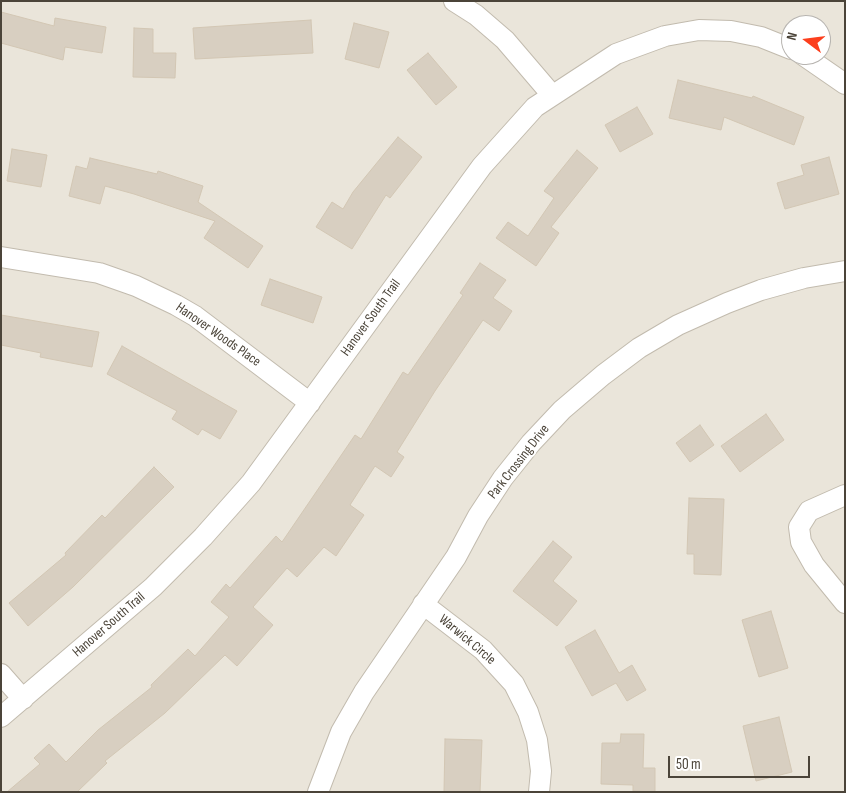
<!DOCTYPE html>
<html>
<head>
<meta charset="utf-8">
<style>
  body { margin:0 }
  #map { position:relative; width:846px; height:793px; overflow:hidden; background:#f6f3ec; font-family:"Sofia Sans Condensed",sans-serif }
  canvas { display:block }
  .frame { position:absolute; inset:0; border:2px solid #4b4439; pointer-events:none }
  .north { position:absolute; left:781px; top:15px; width:50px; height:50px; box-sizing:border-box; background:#fff; border:1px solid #b7b4b0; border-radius:50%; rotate:285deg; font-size:14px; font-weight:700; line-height:20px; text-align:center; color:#4b4439 }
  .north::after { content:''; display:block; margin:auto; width:18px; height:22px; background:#fc3f1d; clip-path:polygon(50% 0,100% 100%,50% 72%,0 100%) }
  .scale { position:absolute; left:668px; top:756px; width:142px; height:22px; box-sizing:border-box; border:2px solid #4b4439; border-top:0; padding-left:6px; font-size:15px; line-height:18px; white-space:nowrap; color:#4b4439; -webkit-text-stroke:4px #fff; paint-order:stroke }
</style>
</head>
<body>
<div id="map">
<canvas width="846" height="793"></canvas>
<div class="frame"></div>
<div class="north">N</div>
<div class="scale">50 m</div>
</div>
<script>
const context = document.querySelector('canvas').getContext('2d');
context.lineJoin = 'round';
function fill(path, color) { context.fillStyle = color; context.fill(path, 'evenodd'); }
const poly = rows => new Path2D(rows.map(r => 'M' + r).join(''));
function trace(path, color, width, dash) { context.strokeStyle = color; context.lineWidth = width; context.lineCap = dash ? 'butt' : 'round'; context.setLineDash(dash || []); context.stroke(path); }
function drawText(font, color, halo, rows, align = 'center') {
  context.font = font + ' "Sofia Sans Condensed",sans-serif'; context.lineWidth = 4; context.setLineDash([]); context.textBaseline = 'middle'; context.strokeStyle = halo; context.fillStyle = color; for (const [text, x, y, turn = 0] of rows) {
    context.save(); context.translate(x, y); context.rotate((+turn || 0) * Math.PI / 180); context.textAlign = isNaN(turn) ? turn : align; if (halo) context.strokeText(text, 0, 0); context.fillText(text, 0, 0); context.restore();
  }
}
fill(poly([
  [1,1,845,1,845,792,1,792],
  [791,25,821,25,821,55,791,55]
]), '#eae5da');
const building = poly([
  [1,12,54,26,55,18,106,27,102,53,65,47,63,60,1,43,1,12],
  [311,20,313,53,195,59,193,28,311,20],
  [354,23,389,32,379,68,345,59,354,23],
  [134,28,153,29,153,53,176,53,175,78,133,77,134,28],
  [428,53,457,87,436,105,407,70,428,53],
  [678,80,752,98,753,96,804,117,794,145,724,117,721,130,669,118,678,80],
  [637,107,653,134,620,152,605,125,637,107],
  [398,137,422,157,390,198,386,195,352,249,316,227,332,202,343,209,353,192,398,137],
  [12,149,47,155,41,187,7,181,12,149],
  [577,150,598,168,551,227,559,233,536,266,496,238,508,222,528,236,554,198,544,191,577,150],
  [829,157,839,194,785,209,777,183,804,175,801,165,829,157],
  [90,158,157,174,158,171,203,186,198,202,263,246,248,268,204,238,215,221,134,194,105,186,100,204,69,196,76,166,87,169,90,158],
  [480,263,506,280,493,298,512,311,499,331,483,320,435,391,397,452,404,457,391,477,375,466,350,505,364,515,336,556,324,547,297,577,287,568,253,607,273,625,237,666,225,655,165,713,105,761,107,763,77,792,7,792,40,764,34,758,49,744,66,762,98,730,152,687,151,685,188,649,195,656,229,617,211,602,226,584,230,588,276,536,282,542,355,435,361,439,403,372,408,375,463,295,460,293,480,263],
  [270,279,322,297,313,323,261,305,270,279],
  [1,315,99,332,92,367,40,357,41,353,1,345,1,315],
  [122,346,237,411,220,439,202,429,198,435,172,419,177,411,107,374,122,346],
  [766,414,784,440,740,472,721,446,766,414],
  [700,425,714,445,690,462,676,443,700,425],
  [154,467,174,487,73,587,28,626,9,603,66,555,65,553,102,515,105,518,154,467],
  [689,498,724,499,721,575,694,574,694,554,687,554,689,498],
  [553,541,572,557,553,581,577,601,557,626,513,591,553,541],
  [771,611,788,668,759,677,742,620,771,611],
  [595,630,619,673,632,665,646,690,627,701,616,683,592,696,565,647,595,630],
  [779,717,792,772,756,781,743,726,779,717],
  [621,734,644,734,643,768,655,768,655,792,633,791,633,785,601,784,602,743,620,743,621,734],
  [445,739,482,740,480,792,444,792,445,739]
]);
fill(building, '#d8cfc1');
trace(building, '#d3c7b4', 1);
const minor = poly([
  [454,1,476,15,505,40,552,95],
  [803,55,845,84],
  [1,257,99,273,136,286,176,305,195,316,310,403],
  [845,495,809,511,799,527,801,542,814,565,845,603],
  [423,604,483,650,514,684,528,712,537,740,541,771,539,792],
  [1,674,23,699],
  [1,717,153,587,203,537,251,483,482,166,535,107,616,54,665,36,699,30,731,31,761,37,791,49],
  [318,792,341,732,364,692,456,557,478,516,503,478,531,443,562,410,603,375,639,348,678,325,727,303,761,290,804,278,845,271]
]);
trace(minor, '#c2bbae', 22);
trace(minor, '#fff', 20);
drawText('14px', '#4b4439', '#fff', [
  ["Hanover South Trail",371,318,-54],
  ["Hanover Woods Place",218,335,35],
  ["Park Crossing Drive",519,462,-52],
  ["Hanover South Trail",109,625,-41],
  ["Warwick Circle",467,640,40]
]);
</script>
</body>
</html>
